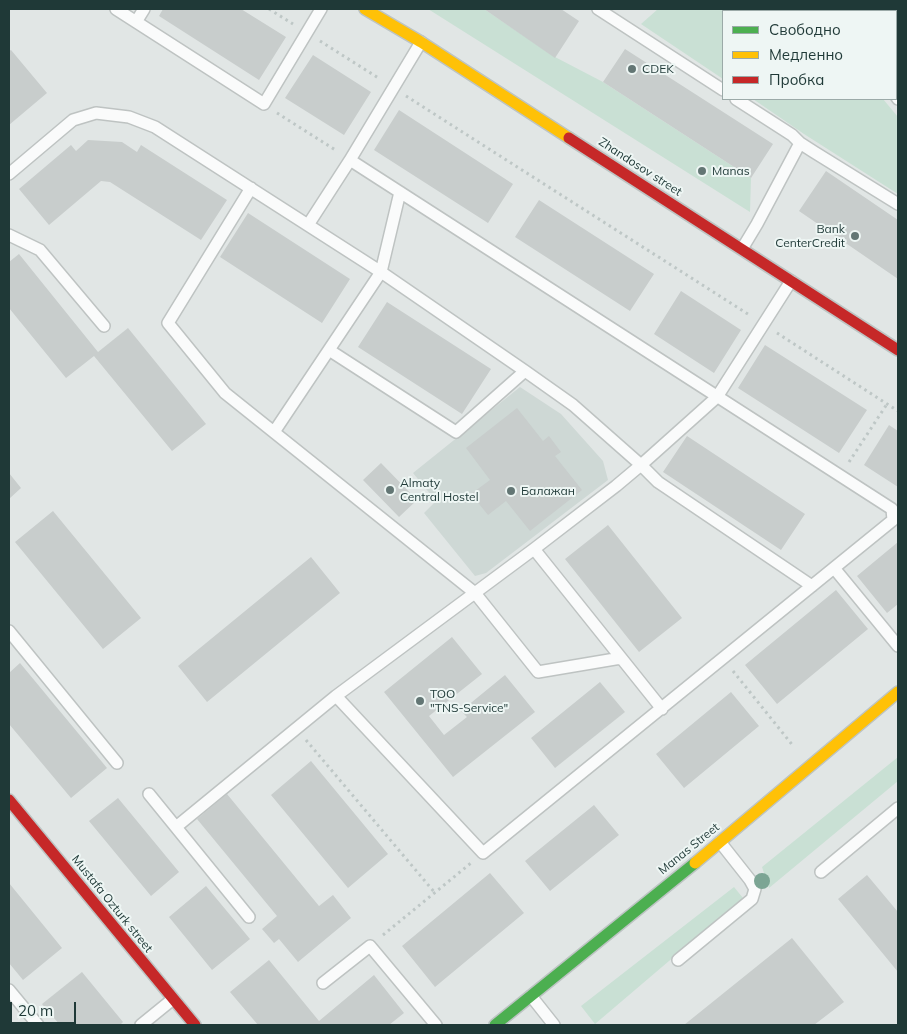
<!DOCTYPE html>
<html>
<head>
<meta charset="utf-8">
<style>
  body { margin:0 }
  #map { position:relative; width:907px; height:1034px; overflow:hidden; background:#e1e6e5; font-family:Mulish,sans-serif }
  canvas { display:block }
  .frame { position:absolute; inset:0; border:10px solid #1f3937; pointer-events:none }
  .legend { position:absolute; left:722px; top:10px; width:175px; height:90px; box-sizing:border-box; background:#eef6f4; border:1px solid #9baaa8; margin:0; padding:6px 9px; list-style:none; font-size:15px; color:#1f3937 }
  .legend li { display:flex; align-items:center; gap:10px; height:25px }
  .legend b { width:25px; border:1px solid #9baaa8 }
  .scale { position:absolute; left:10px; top:1002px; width:66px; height:22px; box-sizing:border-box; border:2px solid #1f3937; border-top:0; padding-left:6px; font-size:15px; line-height:18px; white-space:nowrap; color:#1f3937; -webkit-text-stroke:4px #eef6f4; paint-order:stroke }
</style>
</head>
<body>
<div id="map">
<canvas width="907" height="1034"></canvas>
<div class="frame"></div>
<ul class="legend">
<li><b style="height:6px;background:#4caf50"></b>Свободно</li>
<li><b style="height:6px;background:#ffc107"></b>Медленно</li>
<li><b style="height:6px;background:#c62828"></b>Пробка</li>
</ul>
<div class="scale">20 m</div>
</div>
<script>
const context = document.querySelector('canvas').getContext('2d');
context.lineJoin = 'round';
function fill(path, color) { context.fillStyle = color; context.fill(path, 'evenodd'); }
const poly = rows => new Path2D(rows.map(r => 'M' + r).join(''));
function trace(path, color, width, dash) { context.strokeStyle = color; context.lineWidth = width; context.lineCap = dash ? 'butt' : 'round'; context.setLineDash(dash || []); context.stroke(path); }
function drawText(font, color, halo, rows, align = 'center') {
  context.font = font + ' Mulish,sans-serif'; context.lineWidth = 4; context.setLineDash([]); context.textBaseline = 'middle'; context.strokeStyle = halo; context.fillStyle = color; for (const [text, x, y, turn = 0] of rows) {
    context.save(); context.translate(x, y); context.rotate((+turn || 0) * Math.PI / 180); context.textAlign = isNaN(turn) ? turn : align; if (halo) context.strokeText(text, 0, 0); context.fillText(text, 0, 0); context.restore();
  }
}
fill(poly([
  [520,387,561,414,603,461,608,480,486,573,475,576,424,513,436,501,413,473]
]), '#ced8d5');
fill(poly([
  [428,9,484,9,555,57,603,82,751,178,750,212],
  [658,9,760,9,760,11,723,11,723,79,641,24],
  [753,99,883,99,898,117,898,194,804,134],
  [898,757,898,781,769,888,762,867],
  [734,887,743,898,595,1024,581,1006]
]), '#c9e0d4');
fill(poly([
  [163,9,241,9,286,37,259,80,159,16],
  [484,9,561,9,579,21,555,58],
  [782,9,819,9,821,11,779,11],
  [862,9,898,9,898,79,896,76,896,11,859,11],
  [625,49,773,144,751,178,603,82],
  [11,50,47,93,9,125,9,51],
  [313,55,371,92,344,135,285,98],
  [399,110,513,184,488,223,374,150],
  [88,140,122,142,137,152,141,145,227,200,201,240,110,182,101,181,49,225,19,189,71,145,76,151],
  [826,171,898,220,898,279,799,211],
  [539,200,654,274,630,311,515,237],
  [248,213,350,279,322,323,220,257],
  [19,254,98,352,128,328,206,424,172,451,94,356,66,378,9,308,9,262],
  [681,291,741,330,714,373,654,334],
  [387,302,491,369,462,414,358,347],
  [765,345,867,410,839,453,738,388],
  [517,408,543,441,549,436,561,452,555,456,582,490,530,531,506,501,488,515,471,494,490,480,466,448],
  [889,425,898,431,898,487,864,465],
  [687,436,805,514,781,550,663,472],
  [381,463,417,500,399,517,363,480],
  [9,473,21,488,9,499],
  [53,511,141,618,103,649,15,542],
  [608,525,682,618,639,652,565,559],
  [898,542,898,604,887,613,857,576],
  [311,557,340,593,207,702,178,666],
  [836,590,868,629,777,704,745,665],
  [452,637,482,674,429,716,444,735,467,717,461,711,505,675,535,712,453,777,384,692],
  [20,663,107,768,71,798,9,724,9,673],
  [600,682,625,712,555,768,531,738],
  [731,692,759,726,684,788,656,754],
  [311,761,388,854,348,888,271,795],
  [227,794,319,906,333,895,351,918,298,962,279,939,274,943,262,929,277,916,197,819],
  [118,798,179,872,151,896,89,821],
  [594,805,619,835,550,891,525,861],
  [490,873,524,913,435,987,402,946],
  [867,875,898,912,898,972,838,899],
  [9,883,62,948,23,980,9,963],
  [206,886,250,939,212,970,169,917],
  [792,938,844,1002,814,1025,684,1025],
  [269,960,319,1021,374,975,404,1013,389,1025,258,1025,230,992],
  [82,972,123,1022,120,1025,60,1025,42,1004]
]), '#c8cdcc');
const lane = poly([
  [116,9,264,104,321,9],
  [598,9,723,90],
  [827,9,828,11],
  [136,22,144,9],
  [896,96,898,99],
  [736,99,792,135,800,143,757,224,742,249],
  [800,143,814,152,898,204],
  [9,174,73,120,96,113,129,117,155,127,381,272,525,371,573,405,641,465,658,482,812,586],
  [251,188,168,323,225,393,475,593,538,672,621,658],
  [308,225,350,160,421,42],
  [9,235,40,250,104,326],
  [329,350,456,432,525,371],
  [274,432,381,272,400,192],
  [534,549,662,709],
  [834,568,898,646],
  [9,631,117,763],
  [336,696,483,853,893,520,892,509,350,160],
  [149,794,249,917],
  [176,827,336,696,534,549,616,486,641,465,717,397,791,281],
  [821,872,898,808],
  [678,960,752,899,755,889,750,880,720,842],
  [323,983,370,946,436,1025],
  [9,990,38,1025],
  [531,996,554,1025],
  [141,1025,173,999]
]);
const fast = poly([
  [495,1025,695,863]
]);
const slow = poly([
  [365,9,421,42,569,138],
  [695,863,898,692]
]);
const jam = poly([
  [569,138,898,350],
  [9,800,195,1025]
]);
trace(lane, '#bec3c2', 14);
trace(fast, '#bdc4c3', 14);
trace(slow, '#bdc4c3', 14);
trace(jam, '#bdc4c3', 14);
trace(poly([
  [269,9,293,24],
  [320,41,380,79],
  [406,96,751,316],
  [277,113,337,151],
  [777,333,898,411],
  [849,462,887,404],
  [733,671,794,747],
  [306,740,435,893],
  [383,935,471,863]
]), '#bec7c6', 3, [2.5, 4]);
trace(lane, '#fafbfb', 11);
trace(fast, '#4caf50', 11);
trace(slow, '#ffc107', 11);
trace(jam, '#c62828', 11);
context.fillStyle = '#7ca594';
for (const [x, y] of [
  [762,881]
]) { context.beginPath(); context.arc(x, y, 8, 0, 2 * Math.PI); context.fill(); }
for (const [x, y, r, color] of [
  [632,69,5,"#637674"],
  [702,171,5,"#637674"],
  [855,236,5,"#637674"],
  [390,490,5,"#637674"],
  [511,491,5,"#637674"],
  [420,701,5,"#637674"]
]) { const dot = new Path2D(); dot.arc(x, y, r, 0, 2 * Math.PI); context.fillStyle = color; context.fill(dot); trace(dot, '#eef6f4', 2); }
drawText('12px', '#1f3937', '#eef6f4', [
  ["CDEK",642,69],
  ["Manas",712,171],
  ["Bank",845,229,"right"],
  ["CenterCredit",845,243,"right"],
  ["Almaty",400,483],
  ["Central Hostel",400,497],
  ["Балажан",521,491],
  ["ТОО",430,694],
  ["\"TNS-Service\"",430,708]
], 'left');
drawText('12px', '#1f3937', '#eef6f4', [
  ["Zhandosov street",640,167,33],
  ["Manas Street",689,849,-39],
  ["Mustafa Ozturk street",112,904,51]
]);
</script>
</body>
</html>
